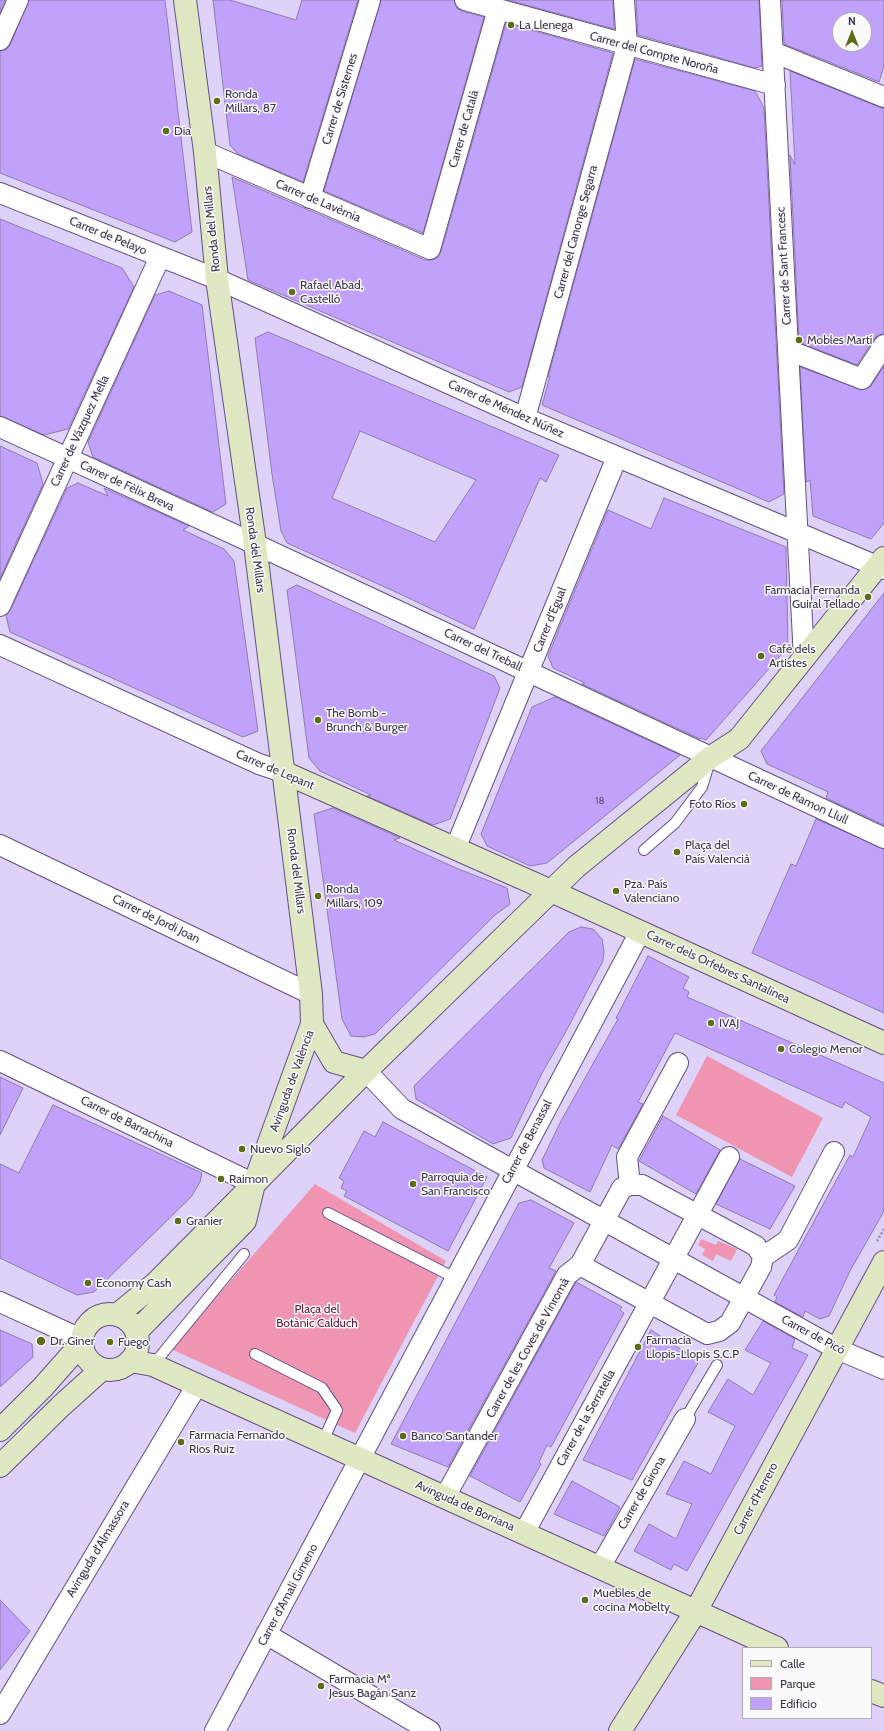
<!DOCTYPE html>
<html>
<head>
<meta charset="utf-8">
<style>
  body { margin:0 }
  #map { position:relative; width:884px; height:1731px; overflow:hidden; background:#ded2f8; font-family:Cabin,sans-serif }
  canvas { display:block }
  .legend { position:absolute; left:742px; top:1647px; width:130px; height:72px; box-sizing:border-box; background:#fafafa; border:1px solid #afabb5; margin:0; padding:5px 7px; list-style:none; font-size:12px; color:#3e354e }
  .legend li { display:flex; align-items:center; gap:8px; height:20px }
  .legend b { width:20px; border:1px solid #afabb5 }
  .north { position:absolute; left:832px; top:12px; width:40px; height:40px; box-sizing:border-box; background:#fafafa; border:1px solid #afabb5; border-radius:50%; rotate:0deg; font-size:11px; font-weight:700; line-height:16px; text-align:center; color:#3e354e }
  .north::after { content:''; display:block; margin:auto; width:14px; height:18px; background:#5d6c17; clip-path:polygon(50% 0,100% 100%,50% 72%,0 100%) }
</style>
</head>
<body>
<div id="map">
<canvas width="884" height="1731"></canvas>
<ul class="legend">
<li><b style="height:5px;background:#e0e7c3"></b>Calle</li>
<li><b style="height:11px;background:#ef94b1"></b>Parque</li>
<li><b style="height:11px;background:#c1a2fa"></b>Edificio</li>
</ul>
<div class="north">N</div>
</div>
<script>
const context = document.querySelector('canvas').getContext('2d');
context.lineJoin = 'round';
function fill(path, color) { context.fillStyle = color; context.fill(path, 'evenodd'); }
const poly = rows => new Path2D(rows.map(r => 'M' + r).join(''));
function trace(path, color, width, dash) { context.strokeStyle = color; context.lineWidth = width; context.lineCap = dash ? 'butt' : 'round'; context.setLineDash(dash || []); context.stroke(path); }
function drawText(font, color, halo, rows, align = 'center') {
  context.font = font + ' Cabin,sans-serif'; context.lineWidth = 3; context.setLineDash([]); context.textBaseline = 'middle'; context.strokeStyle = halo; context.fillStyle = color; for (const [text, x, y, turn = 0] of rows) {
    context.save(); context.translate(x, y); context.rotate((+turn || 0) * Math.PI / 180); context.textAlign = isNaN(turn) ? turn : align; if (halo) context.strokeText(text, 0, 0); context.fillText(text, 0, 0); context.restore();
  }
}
fill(poly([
  [707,1056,823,1118,792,1177,676,1115],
  [315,1184,446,1261,355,1433,171,1349],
  [701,1239,716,1245,718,1241,737,1249,731,1261,716,1254,713,1261,702,1255,705,1249,698,1245]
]), '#ef94b1');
const building = poly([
  [0,0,5,0,0,12,0,0],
  [29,0,165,0,192,232,175,242,0,173,0,51,6,50,10,45,29,0],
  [213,0,230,0,296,20,302,0,358,0,303,182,238,154,230,145,213,0],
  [381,0,454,0,457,8,462,11,484,17,423,233,324,191,381,0],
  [508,0,613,0,614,29,508,0],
  [636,0,759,0,762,66,755,68,638,35,636,0],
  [782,0,884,0,884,66,879,82,784,44,782,0],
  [840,20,864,20,864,44,840,44,840,20],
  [506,23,613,53,522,387,509,392,248,280,232,177,425,260,431,260,437,258,441,252,506,23],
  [635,59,755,91,764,108,784,494,769,502,542,405,550,376,548,377,635,59],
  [790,71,884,109,884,334,878,335,874,339,857,365,799,342,790,155,795,165,790,71],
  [0,219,122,268,134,287,68,429,44,435,0,416,0,219],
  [169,291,202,305,226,504,213,512,93,457,88,442,155,295,169,291],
  [268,332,559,455,546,482,540,478,474,629,398,593,287,543,281,531,272,474,255,338,268,332],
  [360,431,476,480,435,542,332,498,360,431],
  [884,366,884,523,871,539,813,516,810,480,806,482,800,367,863,390,871,386,884,366],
  [0,446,37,463,43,484,0,578,0,446],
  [78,483,108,496,104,488,189,526,183,530,224,549,234,561,258,731,243,737,10,632,6,616,10,611,67,488,78,483],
  [664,498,786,547,788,647,706,740,701,738,700,739,582,684,585,683,553,668,548,656,608,510,651,529,664,498],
  [297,585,494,676,500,688,450,819,433,825,367,796,371,795,320,771,309,758,287,590,297,585],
  [884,593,884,825,826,798,828,792,767,764,761,751,884,593],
  [555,697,680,755,547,863,530,866,487,846,481,834,532,707,555,697],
  [333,808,400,838,394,840,456,868,507,888,510,904,495,915,375,1034,363,1037,351,1036,342,1019,314,814,333,808],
  [816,819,884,849,884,1013,752,953,791,864,796,866,816,819],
  [581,927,593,929,602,939,604,951,603,961,564,1035,542,1073,511,1138,493,1144,416,1099,414,1086,569,932,581,927],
  [648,956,689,977,683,988,689,992,687,997,884,1083,884,1211,850,1271,829,1316,820,1319,805,1311,803,1317,775,1302,777,1297,774,1295,850,1155,853,1157,871,1117,845,1102,842,1108,675,1033,638,1102,643,1104,618,1149,612,1145,590,1192,544,1168,542,1160,561,1121,618,1019,616,1018,648,956],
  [0,1077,23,1088,0,1135,0,1077],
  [53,1105,202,1173,200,1182,191,1197,94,1292,77,1295,0,1258,0,1164,19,1173,53,1105],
  [663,1116,720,1150,696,1194,639,1161,663,1116],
  [383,1122,487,1177,448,1251,344,1196,347,1191,341,1188,344,1181,339,1178,364,1131,375,1137,383,1122],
  [740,1159,795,1186,770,1229,716,1204,740,1159],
  [531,1200,574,1223,549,1268,556,1271,448,1467,391,1444,519,1203,531,1200],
  [576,1282,622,1307,620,1310,624,1313,551,1447,547,1445,539,1462,541,1464,520,1502,470,1476,576,1282],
  [763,1321,795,1339,792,1348,808,1355,687,1571,674,1564,671,1570,634,1551,649,1524,676,1539,692,1504,666,1494,684,1461,711,1474,735,1426,708,1412,728,1379,753,1395,771,1363,745,1350,763,1321],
  [0,1330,32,1344,33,1357,0,1387,0,1330],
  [651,1330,699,1361,632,1480,583,1460,651,1330],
  [572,1481,620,1507,604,1536,554,1514,572,1481],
  [0,1600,30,1631,0,1670,0,1600]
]);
fill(building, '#c1a2fa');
trace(building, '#8e7ab4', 1);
const lane = poly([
  [644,850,675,823,702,787,709,764],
  [328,1213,455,1278],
  [255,1354,322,1388,337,1410,323,1441],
  [153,1365,244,1254],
  [685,1419,717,1365]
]);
const street = poly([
  [465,0,775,85],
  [770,0,804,659],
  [0,40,18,0],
  [773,52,884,97],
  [205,152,430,249,498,9],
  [0,193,217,279,525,418,884,569],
  [310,198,370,0],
  [788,350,862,379,884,345],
  [525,418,627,46,624,0],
  [0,427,255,544,884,838],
  [0,606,160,257],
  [0,645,259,764,283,772],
  [0,845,311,994],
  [455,849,617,457],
  [0,1061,254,1184],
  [366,1071,402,1109,837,1349,884,1369],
  [630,1185,627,1157,678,1063],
  [763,1257,756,1246,642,1185,630,1185,622,1188,580,1265,707,1334,719,1331,730,1323,761,1267,763,1257,788,1240,834,1152],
  [0,1302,81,1339],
  [445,1497,567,1275,580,1265],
  [524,1533,729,1157],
  [600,1567,685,1419],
  [266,1634,430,1731],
  [0,1714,197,1385],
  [215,1731,640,932]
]);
const secondary = poly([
  [185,0,205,152,217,279,255,544,311,994,312,1024,334,1062,366,1071],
  [283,772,551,891,884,1043],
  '82 1342a28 28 0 1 1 56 0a28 28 0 1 1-56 0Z',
  [117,1315,156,1283,366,1071,576,867,711,757,739,739,884,558],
  [136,1332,245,1221,254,1184,312,1024],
  [130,1361,153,1365,777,1648],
  [0,1430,43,1387,81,1344],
  [0,1466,61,1406,102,1369],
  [871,1691,884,1696],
  [620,1731,696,1611,884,1262]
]);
trace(lane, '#645086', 12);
trace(street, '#645086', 22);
trace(secondary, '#645086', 24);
trace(poly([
  [877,1241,884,1229]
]), '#958bab', 2.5, [2, 2]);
trace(lane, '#fff', 10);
trace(street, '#fff', 20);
trace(secondary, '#e0e7c3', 22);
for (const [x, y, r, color] of [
  [511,25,4,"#5d6c17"],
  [217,101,4,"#5d6c17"],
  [166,131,4,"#5d6c17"],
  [292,292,4,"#5d6c17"],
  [799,340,4,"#5d6c17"],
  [868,597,4,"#5d6c17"],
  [761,656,4,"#5d6c17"],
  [318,720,4,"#5d6c17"],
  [744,804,4,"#5d6c17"],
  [677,852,4,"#5d6c17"],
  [616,891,4,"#5d6c17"],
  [318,896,4,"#5d6c17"],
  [711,1023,4,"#5d6c17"],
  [781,1049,4,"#5d6c17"],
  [242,1149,4,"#5d6c17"],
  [221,1179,4,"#5d6c17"],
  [413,1184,4,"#5d6c17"],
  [178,1221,4,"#5d6c17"],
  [88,1283,4,"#5d6c17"],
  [41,1341,5,"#5d6c17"],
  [110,1342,4,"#5d6c17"],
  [638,1347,4,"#5d6c17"],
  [403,1436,4,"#5d6c17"],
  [181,1442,4,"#5d6c17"],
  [585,1600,4,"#5d6c17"],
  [321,1686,4,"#5d6c17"]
]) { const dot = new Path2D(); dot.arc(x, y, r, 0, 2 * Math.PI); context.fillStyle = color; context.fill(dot); trace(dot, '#fafafa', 1.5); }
drawText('10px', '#5f5079', null, [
  ["18",600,801]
]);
drawText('12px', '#3e354e', '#fafafa', [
  ["La Llenega",519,25],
  ["Ronda",225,94],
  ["Millars, 87",225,108],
  ["Dia",174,131],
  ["Rafael Abad,",300,285],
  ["Castelló",300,299],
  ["Mobles Martí",807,340],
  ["Farmacia Fernanda",860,590,"right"],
  ["Guiral Tellado",860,604,"right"],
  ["Cafè dels",769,649],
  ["Artistes",769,663],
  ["The Bomb -",326,713],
  ["Brunch & Burger",326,727],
  ["Foto Ríos",736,804,"right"],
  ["Plaça del",685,845],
  ["País Valencià",685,859],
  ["Pza. País",624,884],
  ["Valenciano",624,898],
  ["Ronda",326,889],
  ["Millars, 109",326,903],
  ["IVAJ",719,1023],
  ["Colegio Menor",789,1049],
  ["Nuevo Siglo",250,1149],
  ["Parroquia de",421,1177],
  ["San Francisco",421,1191],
  ["Raimon",229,1179],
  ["Granier",186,1221],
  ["Economy Cash",96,1283],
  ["Farmacia",646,1340],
  ["Llopis-Llopis S.C.P",646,1354],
  ["Dr. Giner",50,1341],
  ["Fuego",118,1342],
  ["Farmacia Fernando",189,1435],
  ["Rios Ruiz",189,1449],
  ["Banco Santander",411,1436],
  ["Muebles de",593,1593],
  ["cocina Mobelty",593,1607],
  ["Farmacia Mª",329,1679],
  ["Jesus Bagán Sanz",329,1693]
], 'left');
drawText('12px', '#3e354e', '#fafafa', [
  ["Carrer del Compte Noroña",654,53,15],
  ["Carrer de Sisternes",340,99,-73],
  ["Carrer de Català",464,129,-74],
  ["Carrer de Lavèrnia",318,201,23],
  ["Ronda del Millars",212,229,-96],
  ["Carrer del Canonge Segarra",576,232,-75],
  ["Carrer de Pelayo",108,236,22],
  ["Carrer de Sant Francesc",784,266,-93],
  ["Carrer de Méndez Núñez",506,409,24],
  ["Carrer de Vázquez Mella",80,431,-65],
  ["Carrer de Fèlix Breva",127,486,25],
  ["Ronda del Millars",255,550,82],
  ["Carrer d'Egual",550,620,-68],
  ["Carrer del Treball",483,650,25],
  ["Carrer de Lepant",275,770,23],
  ["Carrer de Ramon Llull",798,798,25],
  ["Ronda del Millars",296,871,83],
  ["Carrer de Jordi Joan",156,919,26],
  ["Carrer dels Orfebres Santalínea",718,967,25],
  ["Avinguda de València",292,1081,-70],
  ["Carrer de Barrachina",127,1122,26],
  ["Carrer de Benassal",527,1142,-62],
  ["Carrer de Picó",813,1335,28],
  ["Carrer de les Coves de Vinromà",528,1348,-61],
  ["Carrer de la Serratella",586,1418,-61],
  ["Carrer de Girona",642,1493,-60],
  ["Carrer d'Herrero",756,1499,-62],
  ["Avinguda de Borriana",465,1506,24],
  ["Avinguda d'Almassora",98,1549,-59],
  ["Carrer d'Amali Gimeno",288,1595,-62]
]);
drawText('12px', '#661939', '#fafafa', [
  ["Plaça del",317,1309],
  ["Botànic Calduch",317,1323]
]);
</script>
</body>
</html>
